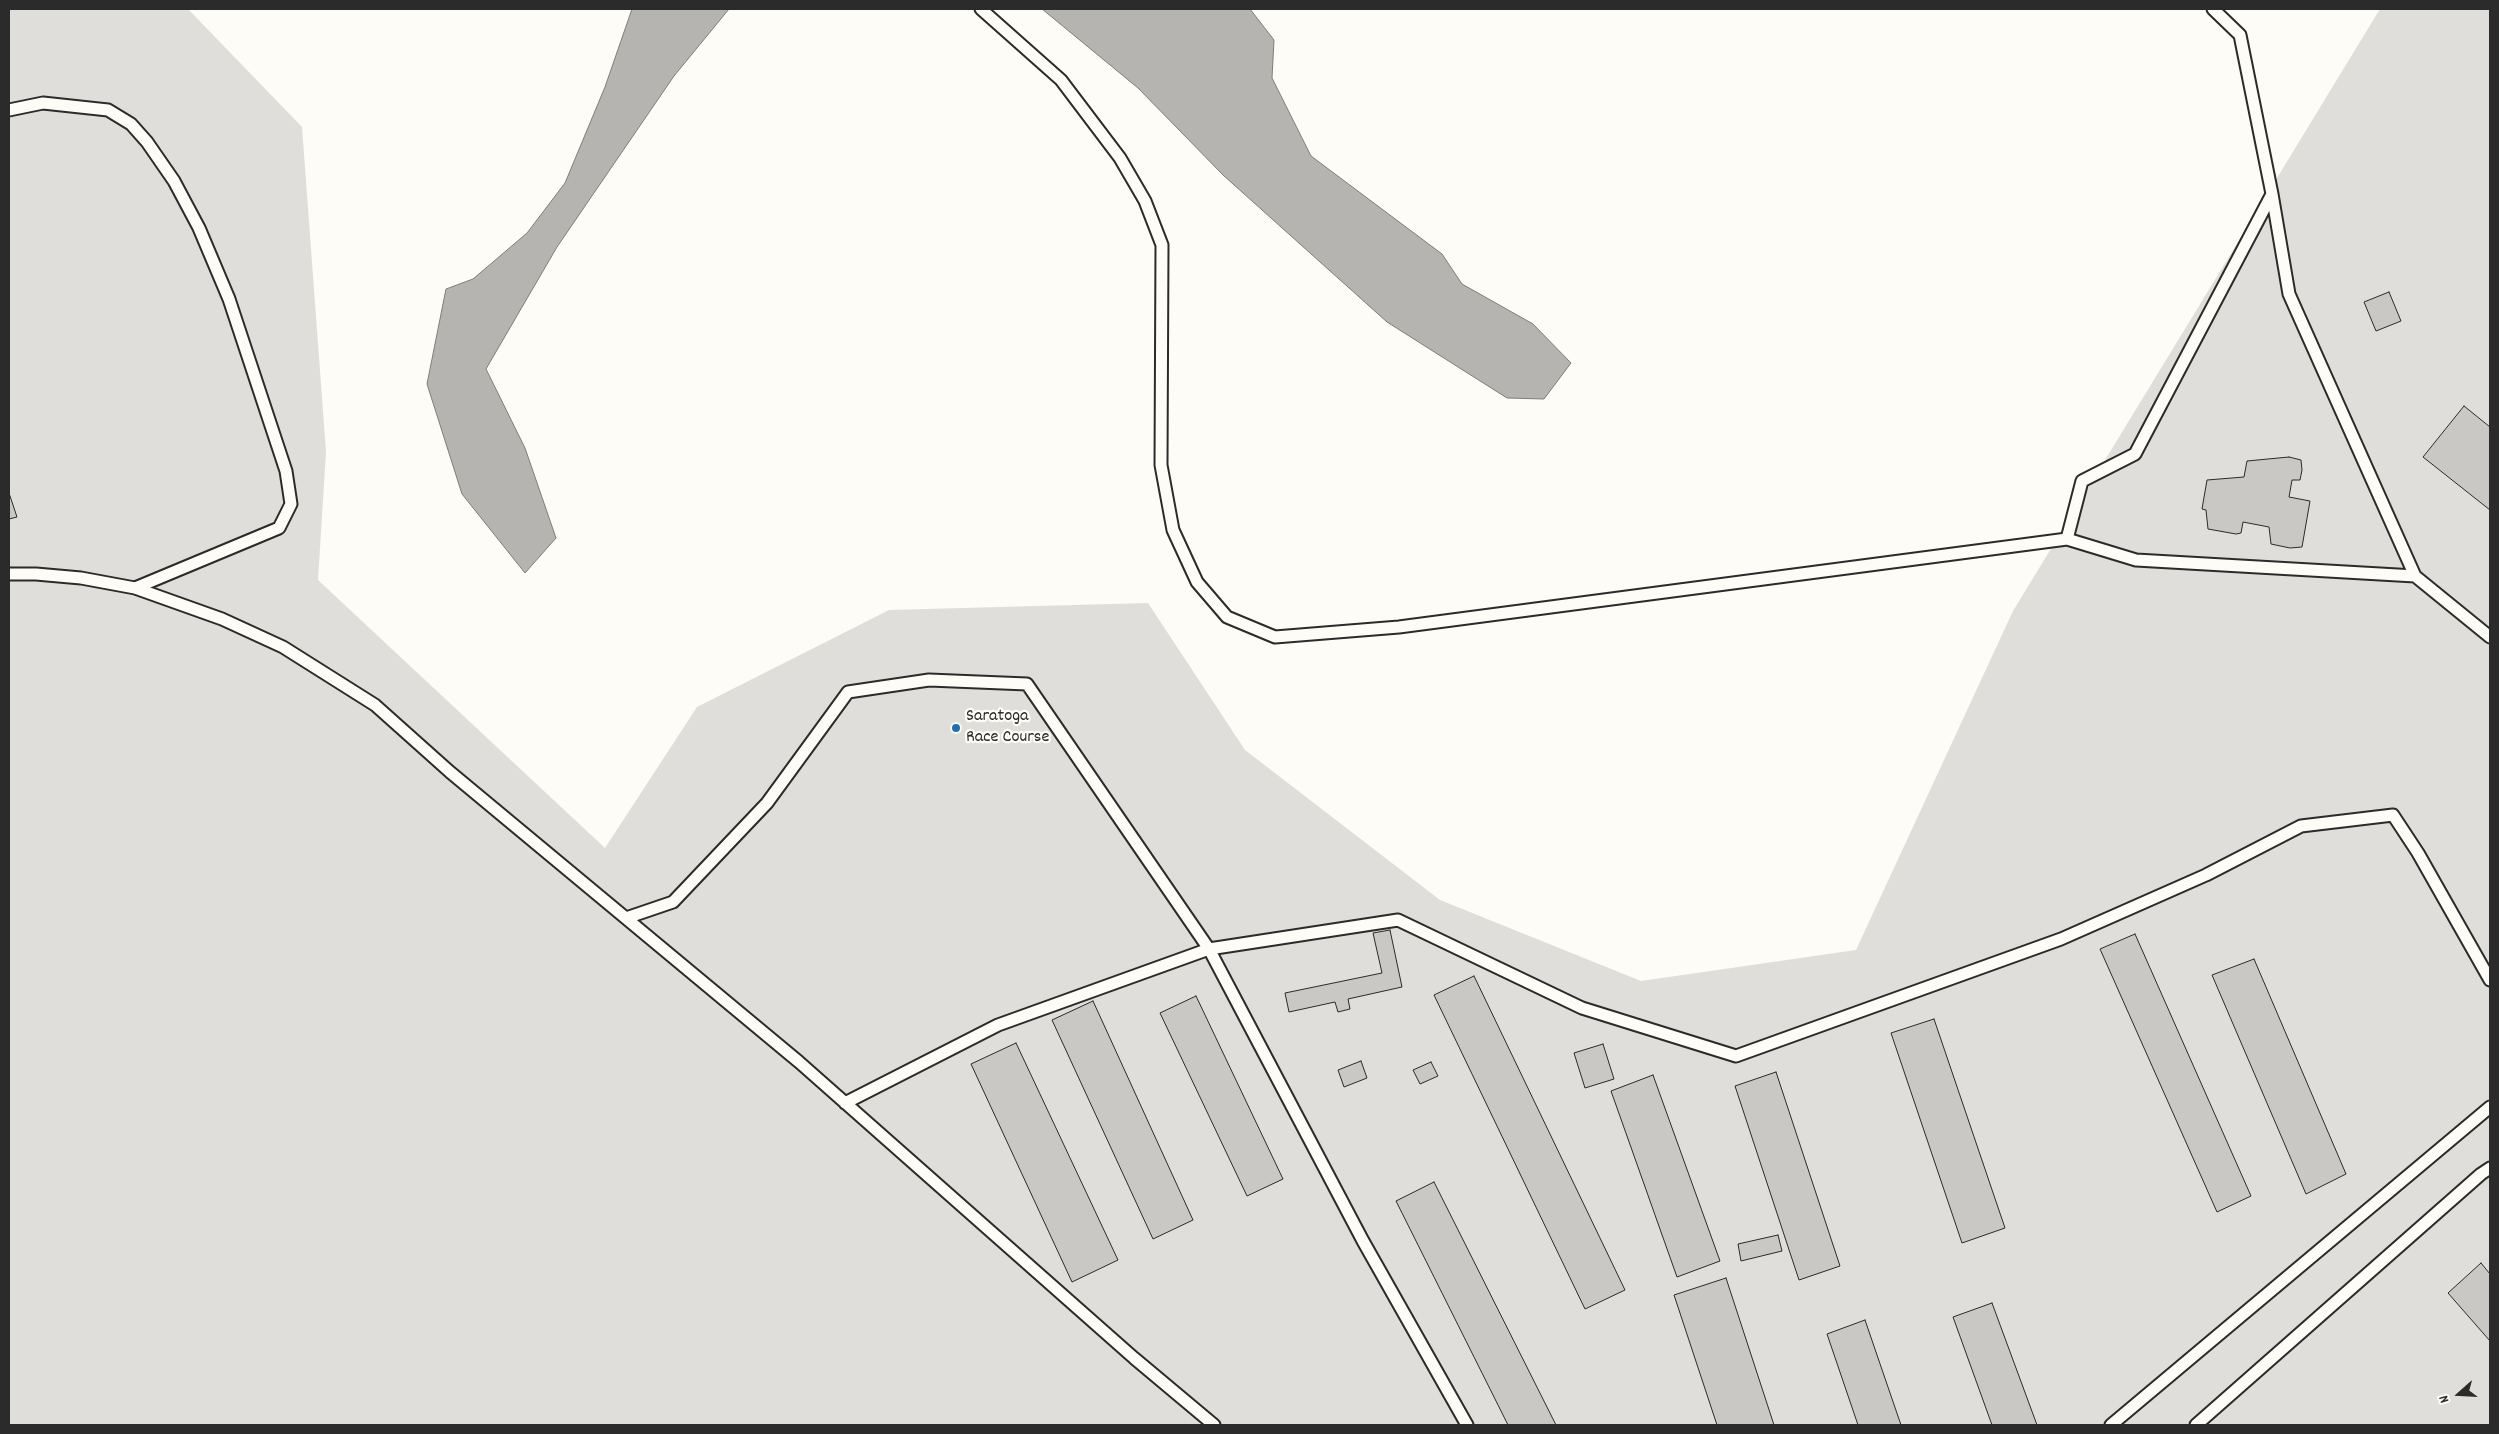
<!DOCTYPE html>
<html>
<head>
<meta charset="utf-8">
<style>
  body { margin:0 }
  #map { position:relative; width:2499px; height:1434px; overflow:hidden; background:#fdfcf7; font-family:Dekko,sans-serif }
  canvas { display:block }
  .frame { position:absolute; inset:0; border:10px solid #2b2b2b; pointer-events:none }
  .north { position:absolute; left:2434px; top:1369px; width:50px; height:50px; -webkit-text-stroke:4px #fdfcf7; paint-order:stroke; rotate:251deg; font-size:14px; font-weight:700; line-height:20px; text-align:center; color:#2b2b2b }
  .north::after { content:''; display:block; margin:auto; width:18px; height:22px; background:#2b2b2b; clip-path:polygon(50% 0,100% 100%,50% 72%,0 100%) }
</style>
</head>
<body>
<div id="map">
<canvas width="2499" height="1434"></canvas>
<div class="frame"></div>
<div class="north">N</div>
</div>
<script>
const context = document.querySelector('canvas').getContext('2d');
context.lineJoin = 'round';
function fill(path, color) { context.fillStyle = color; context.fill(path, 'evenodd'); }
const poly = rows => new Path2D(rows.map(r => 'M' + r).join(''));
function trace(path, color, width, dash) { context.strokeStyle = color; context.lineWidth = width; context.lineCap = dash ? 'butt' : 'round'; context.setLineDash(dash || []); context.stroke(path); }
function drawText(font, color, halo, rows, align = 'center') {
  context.font = font + ' Dekko,sans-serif'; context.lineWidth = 4.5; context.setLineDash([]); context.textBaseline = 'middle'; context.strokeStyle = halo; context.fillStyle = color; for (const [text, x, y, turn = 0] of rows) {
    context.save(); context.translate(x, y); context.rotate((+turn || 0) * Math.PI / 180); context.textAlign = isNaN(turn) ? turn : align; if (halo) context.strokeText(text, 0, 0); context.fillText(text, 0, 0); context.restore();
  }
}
fill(poly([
  [9,9,188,9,302,127,326,452,318,580,605,848,697,707,889,610,1148,603,1245,750,1440,900,1641,981,1856,950,2013,611,2380,9,2490,9,2490,1425,9,1425]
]), '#dfdeda');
const water = poly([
  [632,9,729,9,674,76,557,247,486,369,525,448,556,538,525,573,462,494,427,384,446,289,473,279,527,233,565,183,605,87,632,9],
  [1042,9,1250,9,1274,40,1272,78,1311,156,1442,254,1462,284,1533,324,1571,363,1544,399,1507,398,1387,322,1223,175,1138,88,1042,9]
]);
fill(water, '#b5b4b1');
trace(water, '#7e7d7b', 1);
const building = poly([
  [2389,292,2401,321,2376,331,2364,302,2389,292],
  [2464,406,2490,427,2490,510,2423,457,2464,406],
  [2289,457,2301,460,2302,470,2300,480,2292,480,2289,497,2310,501,2302,547,2290,548,2271,544,2269,527,2243,522,2241,533,2236,534,2208,529,2206,510,2202,509,2207,480,2244,477,2247,461,2289,457],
  [9,493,17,517,9,519,9,493],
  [1390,930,1402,987,1348,999,1350,1009,1338,1012,1335,1002,1289,1012,1285,993,1382,973,1373,933,1390,930],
  [2135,934,2251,1196,2217,1212,2100,949,2135,934],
  [2254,959,2346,1174,2306,1194,2212,975,2254,959],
  [1474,976,1625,1290,1585,1309,1434,995,1474,976],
  [1196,996,1283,1179,1247,1196,1160,1013,1196,996],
  [1093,1001,1193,1220,1153,1239,1052,1020,1093,1001],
  [1934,1019,2005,1228,1962,1243,1891,1033,1934,1019],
  [1016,1043,1118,1260,1072,1282,971,1064,1016,1043],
  [1603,1044,1614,1079,1585,1088,1574,1053,1603,1044],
  [1361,1061,1367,1078,1344,1087,1338,1070,1361,1061],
  [1431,1062,1438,1076,1420,1084,1413,1070,1431,1062],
  [1776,1072,1840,1266,1799,1280,1735,1086,1776,1072],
  [1653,1075,1720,1261,1677,1277,1611,1091,1653,1075],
  [1434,1182,1556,1425,1508,1425,1396,1201,1434,1182],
  [1778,1235,1782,1251,1741,1261,1738,1244,1778,1235],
  [2481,1263,2490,1274,2490,1341,2448,1293,2481,1263],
  [1726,1278,1774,1425,1717,1425,1674,1295,1726,1278],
  [1992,1303,2037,1425,1992,1425,1953,1317,1992,1303],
  [1865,1320,1901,1425,1858,1425,1827,1334,1865,1320]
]);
fill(building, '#c9c8c4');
trace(building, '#2b2b2b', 1);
const lane = poly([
  [981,9,1061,80,1120,158,1145,201,1162,245,1161,465,1173,530,1197,582,1227,617,1275,637,1399,627,2067,539,2136,560,2415,576,2490,637],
  [9,110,43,103,108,110,131,124,147,142,174,181,199,228,229,299,286,471,291,504,279,528,135,588,81,578,36,574,9,574],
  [2272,194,2289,294,2415,576],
  [2067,539,2082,481,2135,454,2272,194,2240,35,2213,9],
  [135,588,222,619,283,647,375,705,450,772,799,1062,1134,1358,1214,1425],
  [626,918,673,902,767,803,848,692,929,680,1027,684,1209,949,1363,1241,1467,1425],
  [845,1103,998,1025,1209,949,1398,920,1582,1008,1736,1056,2061,939,2206,875,2301,826,2393,815,2418,853,2490,980],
  [2111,1425,2490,1107],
  [2196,1425,2481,1174,2490,1168]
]);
trace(lane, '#2b2b2b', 15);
trace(lane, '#fdfcf7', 11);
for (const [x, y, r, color] of [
  [956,728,5,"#1f6fb2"]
]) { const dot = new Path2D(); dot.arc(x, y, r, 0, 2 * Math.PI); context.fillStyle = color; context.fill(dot); trace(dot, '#fdfcf7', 2); }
drawText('18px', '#2b2b2b', '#fdfcf7', [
  ["Saratoga",966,718],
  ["Race Course",966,739]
], 'left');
</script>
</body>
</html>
